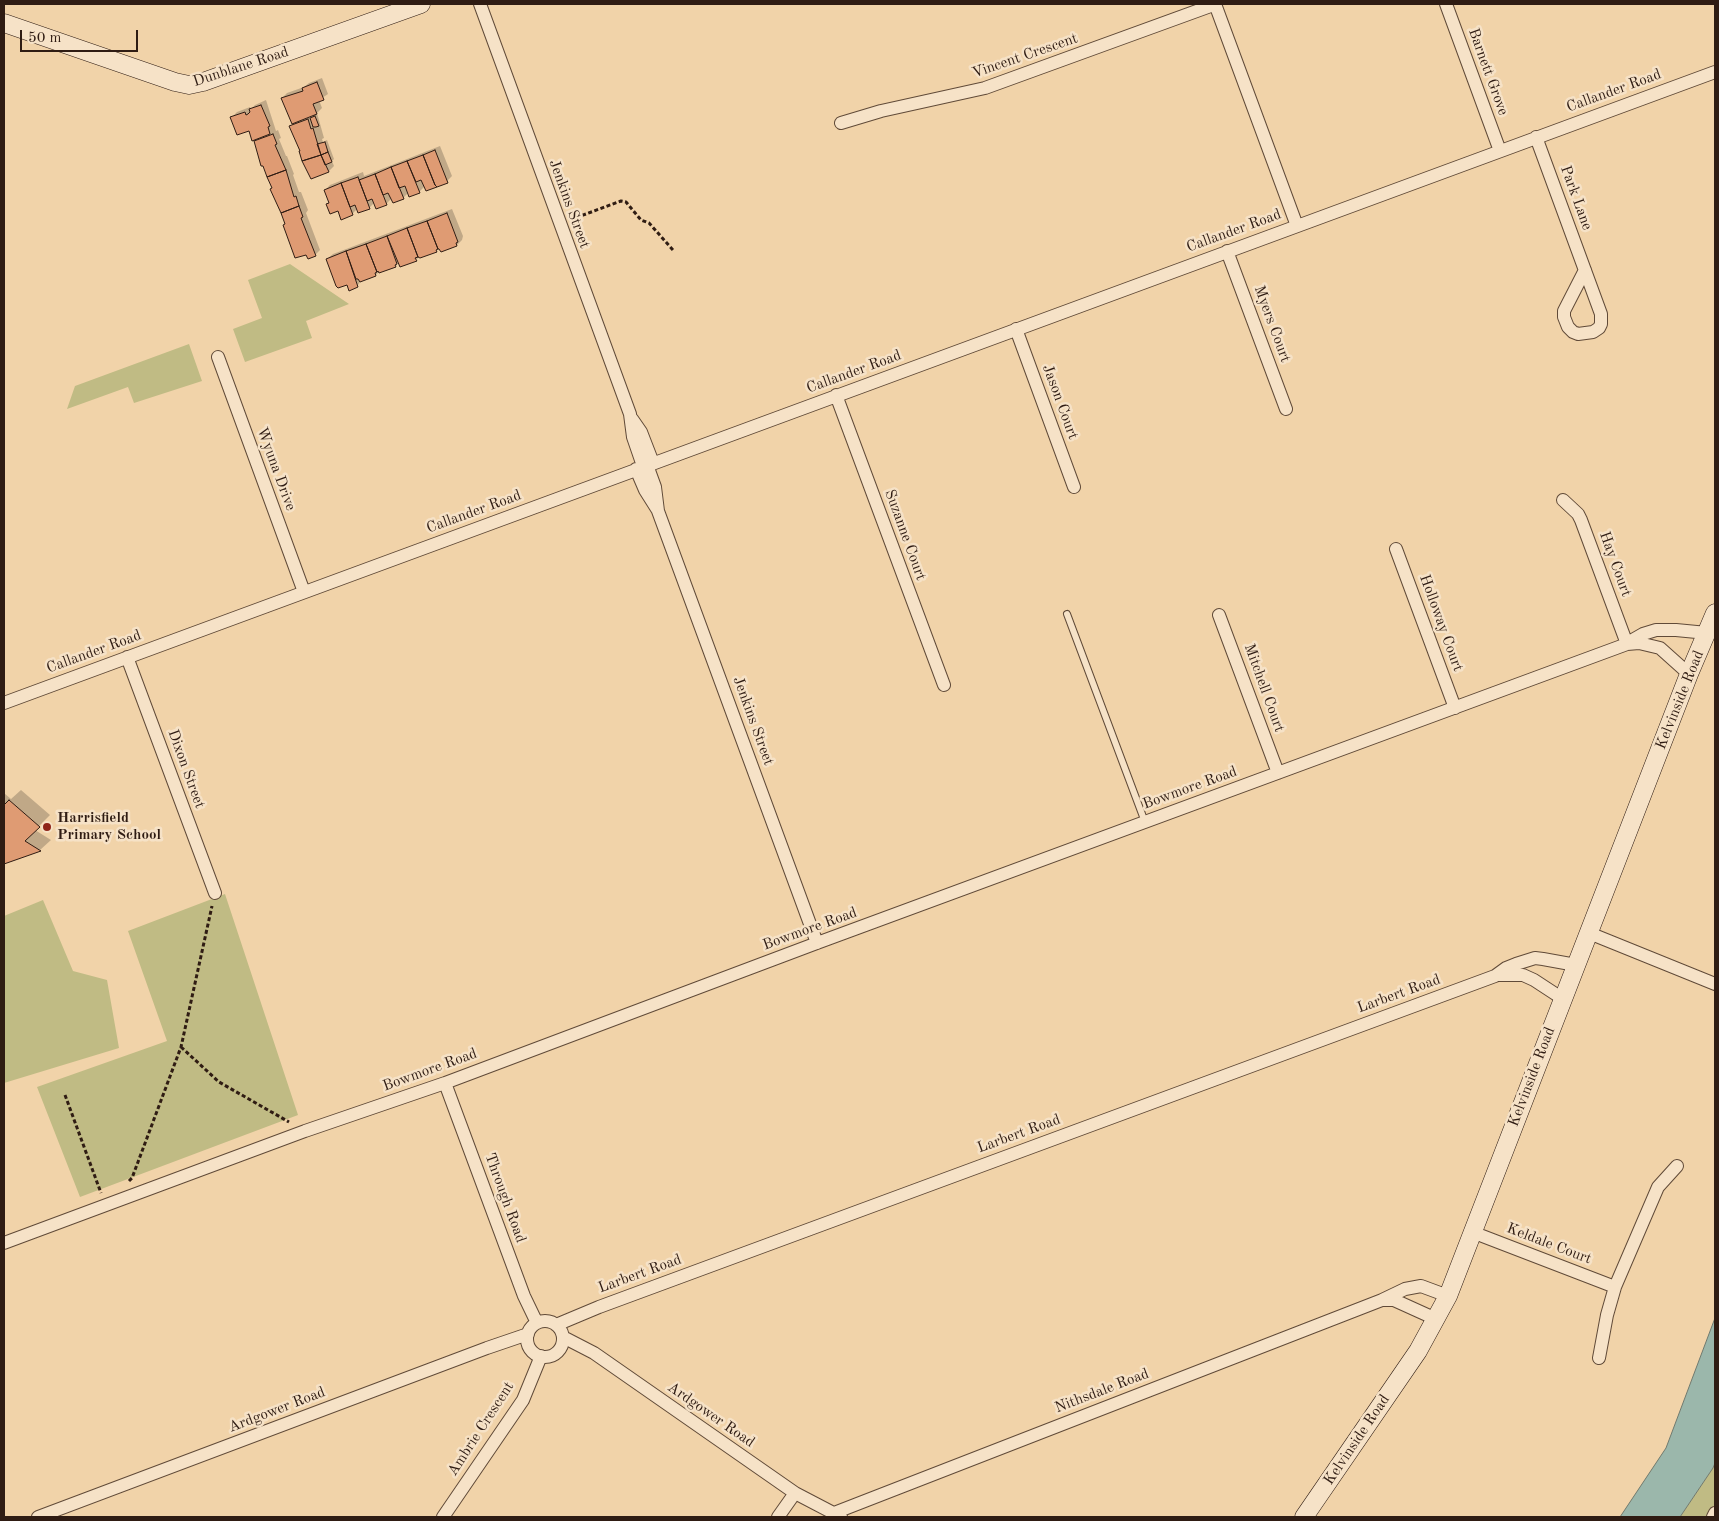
<!DOCTYPE html>
<html>
<head>
<meta charset="utf-8">
<style>
  body { margin:0 }
  #map { position:relative; width:1719px; height:1521px; overflow:hidden; background:#f1d3a9; font-family:"Old Standard TT",serif }
  canvas { display:block }
  .frame { position:absolute; inset:0; border:5px solid #2f1c13; pointer-events:none }
  .scale { position:absolute; left:20px; top:30px; width:118px; height:22px; box-sizing:border-box; border:2px solid #2f1c13; border-top:0; padding-left:6px; font-size:15px; line-height:18px; white-space:nowrap; color:#2f1c13; -webkit-text-stroke:4px #f6e2c7; paint-order:stroke }
</style>
</head>
<body>
<div id="map">
<canvas width="1719" height="1521"></canvas>
<div class="frame"></div>
<div class="scale">50 m</div>
</div>
<script>
const context = document.querySelector('canvas').getContext('2d');
context.lineJoin = 'round';
function fill(path, color) { context.fillStyle = color; context.fill(path, 'evenodd'); }
const poly = rows => new Path2D(rows.map(r => 'M' + r).join(''));
function trace(path, color, width, dash) { context.strokeStyle = color; context.lineWidth = width; context.lineCap = dash ? 'butt' : 'round'; context.setLineDash(dash || []); context.stroke(path); }
function drawText(font, color, halo, rows, align = 'center') {
  context.font = font + ' "Old Standard TT",serif'; context.lineWidth = 5; context.setLineDash([]); context.textBaseline = 'middle'; context.strokeStyle = halo; context.fillStyle = color; for (const [text, x, y, turn = 0] of rows) {
    context.save(); context.translate(x, y); context.rotate((+turn || 0) * Math.PI / 180); context.textAlign = isNaN(turn) ? turn : align; if (halo) context.strokeText(text, 0, 0); context.fillText(text, 0, 0); context.restore();
  }
}
fill(poly([
  [290,264,349,304,306,321,312,338,245,362,233,329,262,318,248,280],
  [189,344,202,381,134,403,128,387,67,409,75,386],
  [225,894,298,1115,80,1197,37,1087,167,1041,128,931],
  [43,900,73,971,107,980,119,1048,4,1083,4,916],
  [1715,1463,1715,1517,1680,1517,1713,1468]
]), '#c0bb84');
const water = poly([
  [1715,1318,1715,1463,1713,1468,1680,1517,1620,1517,1666,1448,1715,1318]
]);
fill(water, '#9bb7ab');
trace(water, '#70796e', 1);
fill(poly([
  [322,78,328,94,319,100,322,108,317,113,324,138,322,139,323,142,327,140,334,159,332,161,334,166,329,171,311,178,302,150,291,126,293,123,282,98,287,93,304,87,309,83],
  [266,100,276,131,278,130,281,138,279,139,286,156,287,156,294,174,293,175,299,192,301,192,308,210,306,213,320,250,315,255,286,224,264,164,262,165,254,139,249,129,232,117,237,112,250,107,251,109,255,105],
  [440,146,452,176,447,181,425,186,419,192,409,192,403,198,392,198,386,204,375,202,369,208,357,209,352,214,330,202,325,190,330,185,363,172,364,176],
  [452,209,463,236,462,240,457,245,440,247,436,251,420,256,416,260,399,262,396,266,380,271,376,275,362,280,357,286,348,284,327,259,333,254],
  [21,790,50,815,35,830,51,840,40,850,4,862,4,793,11,799]
]), '#0003');
const building = poly([
  [317,82,324,100,313,104,317,114,292,124,281,98,303,91,302,88,317,82],
  [261,105,270,126,268,127,270,134,252,141,249,131,237,135,230,117,245,112,246,115,248,114,250,112,249,109,261,105],
  [315,116,319,126,316,127,313,127,310,118,315,116],
  [308,119,311,129,313,128,321,155,302,161,299,151,300,151,289,126,308,119],
  [273,134,277,144,275,145,286,170,267,177,263,166,261,166,254,141,273,134],
  [325,142,328,152,321,155,317,144,325,142],
  [435,150,448,183,437,187,435,185,423,155,435,150],
  [328,152,332,162,325,165,321,155,328,152],
  [321,155,329,172,311,179,302,161,321,155],
  [423,155,435,185,437,187,426,191,421,180,416,182,407,161,423,155],
  [407,161,420,193,409,197,405,186,399,188,391,167,407,161],
  [391,167,404,199,393,203,388,193,383,195,375,174,391,167],
  [286,170,294,197,296,196,299,206,281,213,270,189,272,188,267,177,286,170],
  [375,174,387,205,376,209,372,199,367,201,359,180,375,174],
  [358,177,370,209,358,213,355,205,350,207,341,183,358,177],
  [341,183,353,215,341,220,338,211,330,214,326,204,329,203,324,190,341,183],
  [299,206,303,217,301,218,316,256,308,259,306,255,295,258,283,225,285,224,281,213,299,206],
  [447,213,458,242,456,243,457,246,441,252,439,249,438,249,427,221,447,213],
  [427,221,438,249,436,250,437,252,420,258,418,257,407,228,427,221],
  [407,228,418,257,415,258,417,261,400,267,387,236,407,228],
  [387,236,397,264,395,265,396,267,379,273,378,271,377,272,366,244,387,236],
  [366,244,377,272,375,273,376,276,360,282,358,279,356,279,346,251,366,244],
  [346,251,358,287,349,291,347,285,338,288,336,286,326,259,346,251],
  [9,800,40,827,25,841,41,851,4,864,4,805,9,800]
]);
fill(building, '#df9b73');
trace(building, '#2f1c13', 1);
const lane = poly([
  [1067,614,1145,822]
]);
const street = poly([
  [480,4,630,414,633,437,643,466],
  [1215,4,1297,226],
  [1446,4,1500,151],
  [841,123,881,111,985,88,1216,4],
  [1536,137,1601,314,1601,324,1599,328,1593,332,1578,334,1573,332,1568,327,1564,317,1564,311,1585,270],
  [1227,251,1286,409],
  [1016,329,1074,487],
  [218,357,304,592],
  [836,395,944,685],
  [632,419,641,432,653,463],
  [647,465,655,487,658,511,817,943],
  [636,469,645,490,657,509],
  [1563,500,1578,514,1581,520,1627,644],
  [1396,549,1455,708],
  [1219,615,1278,773],
  [1629,642,1643,634,1656,630,1676,630,1707,633],
  [127,657,215,893],
  [4,703,1715,72],
  [1589,933,1715,984],
  [1497,975,1523,975,1534,980,1563,999],
  [445,1083,524,1296,537,1323],
  [1472,1232,1615,1287],
  [4,1243,305,1131,445,1083,817,943,1627,644,1639,643,1660,648,1689,674],
  [1382,1300,1394,1300,1436,1319],
  '527 1339a18 18 0 1 1 36 0a18 18 0 1 1-36 0Z',
  [556,1325,599,1307,1495,976,1506,968,1516,964,1535,958,1543,959,1576,965],
  [563,1337,594,1353,795,1493,841,1517],
  [1599,1358,1607,1315,1615,1287,1658,1187,1677,1166],
  [834,1513,1382,1300,1405,1289,1421,1286,1448,1296],
  [38,1517,487,1348,528,1334],
  [443,1517,523,1400,541,1356],
  [778,1517,795,1493],
  [1713,1517,1715,1513]
]);
const secondary = poly([
  [4,23,175,82,189,85,203,82,421,4],
  [1304,1517,1418,1351,1448,1296,1689,674,1715,613]
]);
trace(lane, '#604a38', 8);
trace(street, '#604a38', 14);
trace(secondary, '#2f1c13', 19);
trace(poly([
  [573,213,575,218,621,201,626,202,641,220,649,223,673,250],
  [181,1047,219,1082,289,1122],
  [65,1095,101,1193],
  [129,1181,132,1178,181,1047,212,906]
]), '#2f1c13', 3, [4, 2.5]);
trace(lane, '#f6e2c7', 6);
trace(street, '#f6e2c7', 12);
trace(secondary, '#f6e2c7', 18);
for (const [x, y, r, color] of [
  [47,827,5,"#8f2418"]
]) { const dot = new Path2D(); dot.arc(x, y, r, 0, 2 * Math.PI); context.fillStyle = color; context.fill(dot); trace(dot, '#f6e2c7', 2); }
drawText('15px', '#2f1c13', '#f6e2c7', [
  ["Vincent Crescent",1025,56,-19],
  ["Dunblane Road",241,67,-18],
  ["Barnett Grove",1488,72,70],
  ["Callander Road",1614,91,-20],
  ["Park Lane",1576,198,70],
  ["Jenkins Street",569,204,70],
  ["Callander Road",1234,231,-20],
  ["Myers Court",1272,324,70],
  ["Callander Road",854,372,-20],
  ["Jason Court",1060,402,70],
  ["Wyuna Drive",276,469,70],
  ["Callander Road",474,512,-20],
  ["Suzanne Court",905,535,70],
  ["Hay Court",1615,564,70],
  ["Holloway Court",1441,623,70],
  ["Callander Road",94,652,-20],
  ["Mitchell Court",1264,688,70],
  ["Kelvinside Road",1680,700,-68],
  ["Jenkins Street",753,721,70],
  ["Dixon Street",186,769,70],
  ["Bowmore Road",1190,788,-20],
  ["Bowmore Road",810,929,-20],
  ["Larbert Road",1399,994,-20],
  ["Bowmore Road",430,1070,-20],
  ["Kelvinside Road",1532,1077,-69],
  ["Larbert Road",1019,1134,-20],
  ["Through Road",505,1198,70],
  ["Keldale Court",1549,1244,21],
  ["Larbert Road",640,1274,-20],
  ["Nithsdale Road",1102,1391,-21],
  ["Ardgower Road",277,1410,-21],
  ["Ardgower Road",711,1415,35],
  ["Ambrie Crescent",481,1429,-57],
  ["Kelvinside Road",1357,1440,-56]
]);
drawText('bold 15px', '#2f1c13', '#f6e2c7', [
  ["Harrisfield",57,818],
  ["Primary School",57,835]
], 'left');
</script>
</body>
</html>
